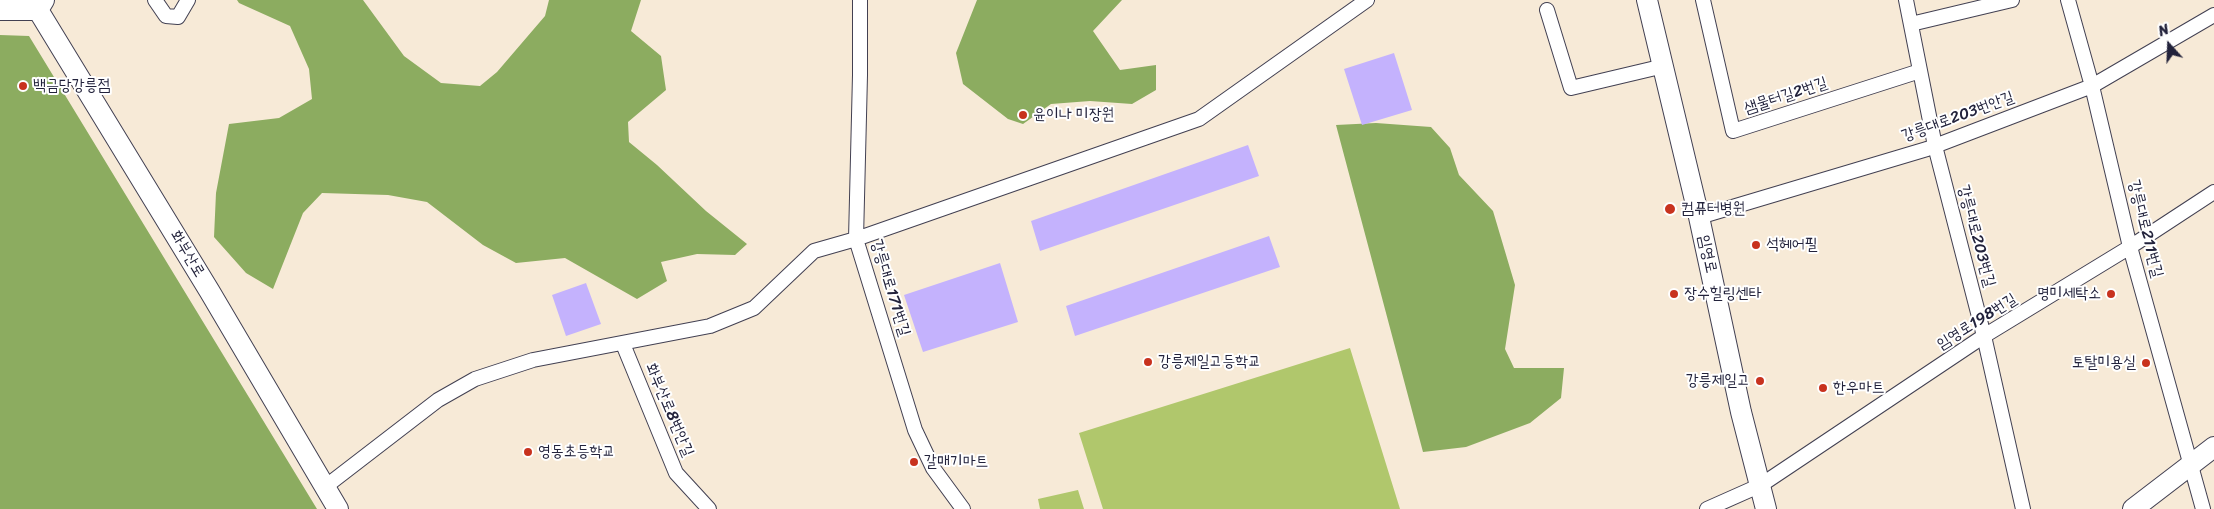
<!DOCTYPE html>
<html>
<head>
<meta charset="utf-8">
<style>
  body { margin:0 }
  #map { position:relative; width:2214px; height:509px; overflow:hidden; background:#f7ead7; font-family:Sriracha,sans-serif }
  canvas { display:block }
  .north { position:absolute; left:2144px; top:20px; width:50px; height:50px; -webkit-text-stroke:4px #fff; paint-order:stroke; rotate:340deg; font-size:14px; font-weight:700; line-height:20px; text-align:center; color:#22223b }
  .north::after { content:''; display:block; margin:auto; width:18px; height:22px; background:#22223b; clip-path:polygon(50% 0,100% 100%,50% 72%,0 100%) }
</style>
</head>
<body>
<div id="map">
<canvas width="2214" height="509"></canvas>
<div class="north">N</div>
</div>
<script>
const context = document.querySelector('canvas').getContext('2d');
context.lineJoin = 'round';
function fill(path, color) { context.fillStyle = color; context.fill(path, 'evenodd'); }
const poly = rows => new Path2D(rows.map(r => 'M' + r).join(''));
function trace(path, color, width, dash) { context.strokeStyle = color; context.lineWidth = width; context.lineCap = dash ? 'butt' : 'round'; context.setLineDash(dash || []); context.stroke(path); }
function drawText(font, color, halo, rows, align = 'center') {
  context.font = font + ' Sriracha,"Poor Story",sans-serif'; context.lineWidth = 4; context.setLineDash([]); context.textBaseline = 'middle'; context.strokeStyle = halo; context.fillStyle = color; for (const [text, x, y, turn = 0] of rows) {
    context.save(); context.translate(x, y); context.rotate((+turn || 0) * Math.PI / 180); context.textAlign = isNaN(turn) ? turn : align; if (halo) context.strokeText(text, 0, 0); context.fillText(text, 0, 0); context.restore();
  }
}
fill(poly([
  [1350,348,1400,509,1103,509,1079,433],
  [1078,490,1084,509,1040,509,1038,499]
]), '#b0c76c');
fill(poly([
  [237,0,363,0,404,56,441,83,480,86,497,72,545,16,549,0,641,0,631,31,661,56,666,90,628,122,629,142,657,165,706,211,747,244,735,255,697,254,661,262,667,281,637,299,565,258,516,263,483,245,427,202,388,195,322,193,303,213,273,289,246,273,214,237,216,193,229,124,279,118,312,99,309,69,290,26,239,3],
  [977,0,1122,0,1093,31,1120,70,1156,65,1156,90,1132,104,1090,101,1051,104,1023,124,1008,119,963,84,956,53],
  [0,35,29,36,317,509,0,509],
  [1376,123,1431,127,1450,148,1459,175,1493,211,1515,285,1505,349,1514,368,1564,368,1561,398,1530,423,1466,447,1423,452,1336,125]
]), '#8cac60');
fill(poly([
  [1394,53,1412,110,1362,125,1344,69],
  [1248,145,1259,176,1040,251,1031,221],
  [1269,236,1280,267,1075,336,1066,306],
  [1000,263,1018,322,923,352,904,295],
  [586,283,601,324,566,336,552,295]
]), '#c4b2fd');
const street = poly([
  [155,0,166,16,178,17,188,0],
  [860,0,860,75,856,239,915,430,933,468,963,509],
  [1703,0,1733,131,1920,71],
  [1906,0,1935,146,1984,336,2023,509],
  [2068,0,2092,86,2130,247,2203,509],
  [1547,10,1571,88,1664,66],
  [1911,24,2012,0],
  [1699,217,1927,149,2092,86,2214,15],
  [623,344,676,473,709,509],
  [325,487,438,400,475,379,533,360,710,326,754,308,814,251,856,239,1199,119,1367,0],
  [1707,509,1761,485,1984,336,2130,247,2214,192]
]);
const secondary = poly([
  [44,0,38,10,210,292,338,509],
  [1647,0,1699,217,1741,412,1766,509],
  [0,10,38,10],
  [2133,509,2214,447]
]);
trace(street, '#424052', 16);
trace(secondary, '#424052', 22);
trace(street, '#fff', 14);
trace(secondary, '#fff', 20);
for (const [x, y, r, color] of [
  [23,86,5,"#c8321e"],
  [1023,115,5,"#c8321e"],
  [1670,209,6,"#c8321e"],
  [1756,245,5,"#c8321e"],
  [1674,294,5,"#c8321e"],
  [2111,294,5,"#c8321e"],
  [1148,362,5,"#c8321e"],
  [2146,363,5,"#c8321e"],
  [1760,381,5,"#c8321e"],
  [1823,388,5,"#c8321e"],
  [528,452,5,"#c8321e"],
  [914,462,5,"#c8321e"]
]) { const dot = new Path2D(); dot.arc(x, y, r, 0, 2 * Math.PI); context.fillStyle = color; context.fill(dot); trace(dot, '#fff', 2); }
drawText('16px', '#22223b', '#fff', [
  ["백금당강릉점",33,86],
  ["윤이나 미장원",1033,115],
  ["컴퓨터병원",1681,209],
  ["석헤어필",1766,245],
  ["장수힐링센타",1684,294],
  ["명미세탁소",2101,294,"right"],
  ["강릉제일고등학교",1158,362],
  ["토탈미용실",2136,363,"right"],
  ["강릉제일고",1750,381,"right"],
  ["한우마트",1833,388],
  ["영동초등학교",538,452],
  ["갈매기마트",924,462]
], 'left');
drawText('16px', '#22223b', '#fff', [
  ["샘물터길2번길",1786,96,-18],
  ["강릉대로203번안길",1958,117,-20],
  ["강릉대로211번길",2145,229,76],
  ["강릉대로203번길",1976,236,75],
  ["화부산로",187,254,59],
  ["임영로",1707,254,78],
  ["강릉대로171번길",890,288,73],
  ["임영로198번길",1977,322,-32],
  ["화부산로8번안길",669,410,67]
]);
</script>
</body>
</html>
